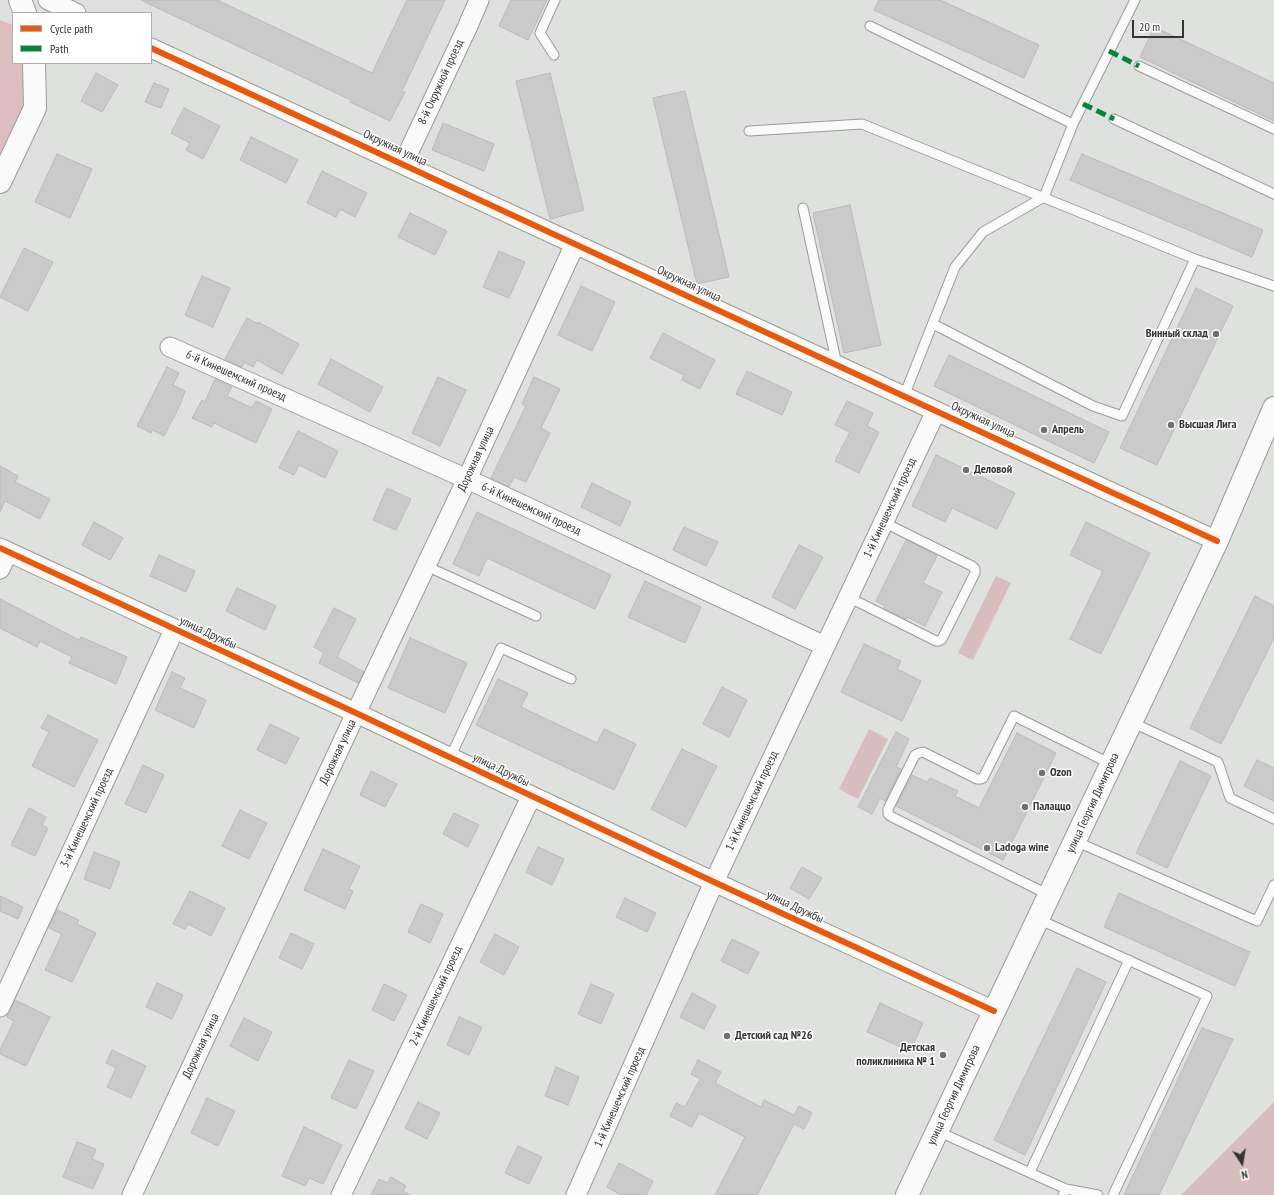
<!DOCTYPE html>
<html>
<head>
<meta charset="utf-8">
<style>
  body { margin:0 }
  #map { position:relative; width:1274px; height:1195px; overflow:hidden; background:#dee1de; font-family:"PT Sans Narrow",sans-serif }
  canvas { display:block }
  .legend { position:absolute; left:12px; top:12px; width:140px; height:52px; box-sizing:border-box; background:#fff; border:1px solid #adaead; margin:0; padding:5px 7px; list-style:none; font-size:12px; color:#333533 }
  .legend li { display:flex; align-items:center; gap:8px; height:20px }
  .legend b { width:20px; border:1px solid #adaead }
  .north { position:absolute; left:1222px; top:1143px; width:40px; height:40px; -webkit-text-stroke:3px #fff; paint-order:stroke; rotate:168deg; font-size:11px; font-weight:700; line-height:16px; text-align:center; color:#333533 }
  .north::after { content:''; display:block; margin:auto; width:14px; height:18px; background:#333533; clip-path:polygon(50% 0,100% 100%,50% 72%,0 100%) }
  .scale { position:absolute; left:1132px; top:20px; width:52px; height:18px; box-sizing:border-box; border:2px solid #333533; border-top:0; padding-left:5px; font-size:12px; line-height:14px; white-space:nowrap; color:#333533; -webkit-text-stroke:3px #fff; paint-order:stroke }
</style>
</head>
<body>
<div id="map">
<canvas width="1274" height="1195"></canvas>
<ul class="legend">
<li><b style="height:5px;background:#e8590c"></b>Cycle path</li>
<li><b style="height:5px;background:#00873e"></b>Path</li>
</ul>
<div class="north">N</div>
<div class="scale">20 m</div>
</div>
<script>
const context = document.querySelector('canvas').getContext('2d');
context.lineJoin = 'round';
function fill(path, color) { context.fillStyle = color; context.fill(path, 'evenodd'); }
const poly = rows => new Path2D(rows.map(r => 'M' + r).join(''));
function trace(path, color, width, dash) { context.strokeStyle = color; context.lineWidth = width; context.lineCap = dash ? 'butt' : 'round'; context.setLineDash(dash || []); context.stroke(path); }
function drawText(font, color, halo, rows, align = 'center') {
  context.font = font + ' "PT Sans Narrow",sans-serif'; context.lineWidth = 3; context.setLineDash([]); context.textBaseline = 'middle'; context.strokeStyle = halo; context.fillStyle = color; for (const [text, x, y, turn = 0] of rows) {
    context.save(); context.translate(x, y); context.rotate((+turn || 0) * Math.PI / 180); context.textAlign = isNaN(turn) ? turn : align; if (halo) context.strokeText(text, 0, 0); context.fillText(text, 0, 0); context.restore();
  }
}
fill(poly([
  [996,576,1011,583,973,660,958,653],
  [869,729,888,739,858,799,839,789],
  [1274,1102,1274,1195,1181,1195]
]), '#d8bdbf');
fill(poly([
  [0,20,13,25,13,63,22,63,24,100,21,118,0,163]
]), '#dcbec1');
const building = poly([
  [141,0,217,0,372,73,407,0,445,0,402,91,405,92,390,121,350,102,351,100,141,0],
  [511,0,547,0,528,40,499,26,511,0],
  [879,0,940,0,1039,45,1024,78,874,10,879,0],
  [1154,27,1274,83,1274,121,1140,57,1154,27],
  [96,73,118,85,102,112,81,101,96,73],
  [550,73,584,210,550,219,516,81,550,73],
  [154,83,169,89,161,108,145,102,154,83],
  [685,91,729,277,697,284,653,98,685,91],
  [184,108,220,126,203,159,186,150,190,143,171,133,184,108],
  [443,123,494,144,484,171,432,150,443,123],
  [251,137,298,160,286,183,240,160,251,137],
  [57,154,92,169,70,218,35,202,57,154],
  [1082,154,1263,230,1252,257,1070,180,1082,154],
  [322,171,367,193,355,217,340,209,336,217,307,203,322,171],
  [850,205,881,345,844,353,813,213,850,205],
  [410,213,447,231,435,255,398,237,410,213],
  [24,248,53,262,28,311,0,297,24,248],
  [499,251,525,262,509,298,483,287,499,251],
  [202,276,230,288,213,327,185,315,202,276],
  [581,286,615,302,592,351,558,335,581,286],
  [1196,288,1233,306,1157,465,1120,448,1196,288],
  [247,318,258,324,258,322,299,344,282,374,257,360,253,367,244,362,242,367,225,359,247,318],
  [663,333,715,360,700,389,682,380,684,375,650,358,663,333],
  [949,355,1109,432,1094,463,934,386,949,355],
  [331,359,383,387,370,412,318,384,331,359],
  [167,367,179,373,173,385,185,391,180,405,164,436,152,430,151,433,137,426,167,367],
  [747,371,792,392,782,415,736,394,747,371],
  [438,377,466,390,440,446,412,433,438,377],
  [534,377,560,389,541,428,550,433,526,482,514,477,509,487,491,478,526,406,522,404,534,377],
  [215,379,232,387,227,396,252,408,256,401,272,409,256,443,214,423,212,427,192,418,202,400,205,402,215,379],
  [847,401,873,413,867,426,879,432,859,473,835,461,850,432,835,425,847,401],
  [298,431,338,451,325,478,299,465,294,475,279,468,298,431],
  [936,455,1015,493,997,529,952,508,945,522,912,506,936,455],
  [0,466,18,476,15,482,50,499,40,519,5,501,0,512,0,466],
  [592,483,631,502,620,526,581,507,592,483],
  [387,488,411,499,396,530,373,520,387,488],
  [477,512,611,575,595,609,487,558,479,576,453,564,477,512],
  [94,522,123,538,110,560,82,545,94,522],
  [1086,522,1150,553,1101,654,1070,639,1103,571,1070,555,1086,522],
  [684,527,718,542,706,566,673,550,684,527],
  [906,540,937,556,923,583,942,592,925,626,907,617,906,619,884,608,885,606,876,601,906,540],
  [799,545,823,557,795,609,772,597,799,545],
  [159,555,195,571,186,592,150,576,159,555],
  [645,581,701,607,685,643,628,617,645,581],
  [237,588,276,606,265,630,226,611,237,588],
  [1255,596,1274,606,1274,638,1221,744,1190,728,1255,596],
  [0,599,79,640,81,637,127,657,116,684,69,663,72,657,40,641,37,647,0,628,0,599],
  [334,608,356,619,337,657,364,672,358,683,319,663,324,653,314,647,334,608],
  [410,638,467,663,445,713,388,688,410,638],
  [864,644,901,661,897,669,921,681,902,721,841,692,864,644],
  [172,672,185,678,180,688,206,700,194,728,155,710,172,672],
  [498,679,528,693,521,707,597,743,604,729,636,744,614,790,476,725,498,679],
  [722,687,747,700,729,737,703,724,722,687],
  [48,715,98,740,74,787,32,766,49,732,41,728,48,715],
  [270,724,299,738,286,764,257,750,270,724],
  [896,732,909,739,896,767,901,769,885,801,880,798,872,814,858,807,896,732],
  [1017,733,1056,753,1003,860,896,806,912,775,927,782,930,778,958,791,955,796,979,808,1017,733],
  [682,749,717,766,686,827,651,809,682,749],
  [1257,760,1274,768,1274,801,1244,786,1257,760],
  [1180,761,1211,776,1167,868,1136,853,1180,761],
  [143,765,164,775,146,813,125,804,143,765],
  [371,771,397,784,385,807,360,795,371,771],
  [29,808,46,817,42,825,48,828,35,856,11,845,29,808],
  [240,810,267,823,249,859,222,846,240,810],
  [454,813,479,825,468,847,443,834,454,813],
  [538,847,564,859,552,885,526,872,538,847],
  [323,849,360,866,349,889,353,891,345,909,304,890,323,849],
  [94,852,120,862,110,889,84,879,94,852],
  [802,867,822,878,809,899,790,888,802,867],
  [190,891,225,908,211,936,188,924,185,929,173,924,190,891],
  [1119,893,1250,952,1235,986,1104,927,1119,893],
  [0,896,23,907,18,919,0,911,0,896],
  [625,898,656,913,647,932,616,917,625,898],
  [421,904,443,914,430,943,408,932,421,904],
  [57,910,79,920,77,924,96,933,72,982,45,970,62,934,49,928,57,910],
  [291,933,314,944,302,969,279,958,291,933],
  [495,934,519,947,504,975,480,962,495,934],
  [732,939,759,952,748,974,721,961,732,939],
  [1077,968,1106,982,1025,1155,994,1140,1077,968],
  [157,983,183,995,172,1019,146,1007,157,983],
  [384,984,407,995,394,1021,372,1010,384,984],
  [591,984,614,994,601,1024,578,1014,591,984],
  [692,993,716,1006,704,1029,680,1017,692,993],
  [15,1000,50,1017,26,1066,0,1054,0,1050,14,1021,7,1017,15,1000],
  [880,1003,923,1023,910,1051,867,1032,880,1003],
  [459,1017,482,1027,469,1055,447,1045,459,1017],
  [244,1018,272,1032,258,1061,230,1046,244,1018],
  [1202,1028,1233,1039,1159,1195,1124,1195,1202,1028],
  [112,1050,146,1066,131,1098,107,1087,116,1068,106,1063,112,1050],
  [349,1060,374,1071,356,1109,331,1098,349,1060],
  [698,1060,721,1072,715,1083,761,1107,764,1100,794,1115,799,1106,812,1113,804,1129,794,1124,757,1195,715,1195,745,1137,699,1113,692,1127,670,1116,676,1103,685,1107,700,1079,691,1074,698,1060],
  [556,1067,579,1077,568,1105,545,1096,556,1067],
  [207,1098,235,1111,218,1146,191,1133,207,1098],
  [418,1102,440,1113,427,1139,405,1128,418,1102],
  [304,1127,342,1145,323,1184,309,1178,305,1186,282,1176,304,1127],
  [77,1142,96,1149,92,1159,104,1164,93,1189,63,1177,77,1142],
  [518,1146,542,1157,529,1184,505,1173,518,1146],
  [619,1163,653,1181,646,1195,621,1195,607,1187,619,1163],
  [391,1177,406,1186,403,1191,410,1195,371,1195,379,1179,387,1183,391,1177]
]);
fill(building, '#c9cac9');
trace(building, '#b8b9b8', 1);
const service = poly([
  [870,26,1073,124],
  [554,55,540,33,555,0],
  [1139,66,1274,129],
  [1114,119,1274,194],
  [749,131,862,124,1195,259,1122,416,1093,406,933,324],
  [803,208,837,365],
  [1195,259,1274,286],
  [904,396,955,267,983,232,1044,197,1073,124,1135,0],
  [426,566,536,616],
  [848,597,936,641,939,641,942,639,975,573,975,569,972,566,883,522],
  [1131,722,1218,762,1230,798,1274,819],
  [450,758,501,648,571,679],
  [1075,841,1257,921,1274,885],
  [1049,895,892,817,888,814,888,809,915,755,919,753,923,752,977,779,981,779,983,778,1014,716,1111,764],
  [1038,919,1207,996,1113,1195],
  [937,1131,1066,1189,1063,1195],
  [1030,1172,1129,960],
  [1066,1189,1098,1195]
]);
const minor = poly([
  [48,0,76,13],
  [151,48,1217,541],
  [403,164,467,28,479,0],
  [170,347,467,479,825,646],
  [0,548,356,713,714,882,994,1011],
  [0,569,8,552],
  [0,1007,174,630],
  [132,1195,356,713,467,479,575,244],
  [341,1195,531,797],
  [576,1195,714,882,936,411]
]);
const tertiary = poly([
  [20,0,25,13],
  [0,182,35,108,34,63]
]);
const secondary = poly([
  [907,1195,1217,541,1274,408]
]);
trace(service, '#999b99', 11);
trace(minor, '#999b99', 21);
trace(tertiary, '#999b99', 24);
trace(secondary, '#999b99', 24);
trace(service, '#fafafa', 9);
trace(minor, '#fafafa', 19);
trace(tertiary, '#fafafa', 22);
trace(secondary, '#fafafa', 22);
trace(poly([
  [1109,51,1139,66],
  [1083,104,1114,119]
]), '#00873e', 5, [10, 5]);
trace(poly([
  [151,48,1217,541],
  [0,548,356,713,714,882,994,1011]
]), '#e8590c', 6);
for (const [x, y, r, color] of [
  [1216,334,4,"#6f716f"],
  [1171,425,4,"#6f716f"],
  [1044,430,4,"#6f716f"],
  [966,470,4,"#6f716f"],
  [1042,773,4,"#6f716f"],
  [1025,807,4,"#6f716f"],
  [987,848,4,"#6f716f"],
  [727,1036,4,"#6f716f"],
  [943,1055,4,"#6f716f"]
]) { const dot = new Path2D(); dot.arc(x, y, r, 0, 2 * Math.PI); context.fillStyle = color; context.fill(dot); trace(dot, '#fff', 1.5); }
drawText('12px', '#333533', '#fff', [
  ["8-й Окружной проезд",441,82,-65],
  ["Окружная улица",395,148,25],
  ["Окружная улица",689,284,25],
  ["6-й Кинешемский проезд",236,376,24],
  ["Окружная улица",983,420,25],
  ["Дорожная улица",476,459,-65],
  ["1-й Кинешемский проезд",890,508,-65],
  ["6-й Кинешемский проезд",531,509,25],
  ["улица Дружбы",208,633,25],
  ["Дорожная улица",338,752,-65],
  ["улица Дружбы",501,770,26],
  ["1-й Кинешемский проезд",752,801,-65],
  ["улица Георгия Димитрова",1093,803,-65],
  ["3-й Кинешемский проезд",87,818,-65],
  ["улица Дружбы",795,907,25],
  ["2-й Кинешемский проезд",436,996,-65],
  ["Дорожная улица",201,1046,-65],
  ["улица Георгия Димитрова",954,1095,-65],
  ["1-й Кинешемский проезд",620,1097,-66]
]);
drawText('bold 12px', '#333533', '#fff', [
  ["Винный склад",1208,334,"right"],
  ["Высшая Лига",1179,425],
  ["Апрель",1052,430],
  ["Деловой",974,470],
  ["Ozon",1050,773],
  ["Палаццо",1033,807],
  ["Ladoga wine",995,848],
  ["Детский сад №26",735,1036],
  ["Детская",935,1048,"right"],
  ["поликлиника № 1",935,1062,"right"]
], 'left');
</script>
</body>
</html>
